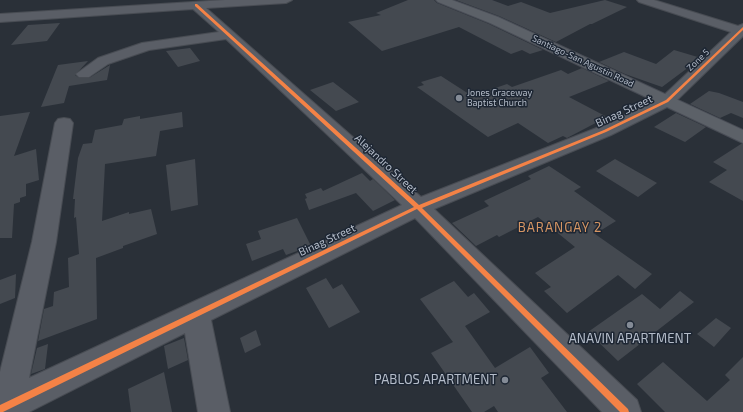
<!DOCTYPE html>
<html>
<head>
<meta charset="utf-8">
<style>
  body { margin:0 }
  canvas { display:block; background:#2a3038 }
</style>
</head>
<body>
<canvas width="743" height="412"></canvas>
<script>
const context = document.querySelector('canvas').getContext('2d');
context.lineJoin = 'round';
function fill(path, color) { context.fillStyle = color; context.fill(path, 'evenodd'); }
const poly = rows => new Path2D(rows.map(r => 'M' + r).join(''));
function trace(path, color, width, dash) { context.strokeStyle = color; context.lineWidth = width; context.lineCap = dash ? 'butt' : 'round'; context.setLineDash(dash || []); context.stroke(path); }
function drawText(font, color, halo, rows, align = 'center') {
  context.font = font + ' "Exo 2",sans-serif'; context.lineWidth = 3; context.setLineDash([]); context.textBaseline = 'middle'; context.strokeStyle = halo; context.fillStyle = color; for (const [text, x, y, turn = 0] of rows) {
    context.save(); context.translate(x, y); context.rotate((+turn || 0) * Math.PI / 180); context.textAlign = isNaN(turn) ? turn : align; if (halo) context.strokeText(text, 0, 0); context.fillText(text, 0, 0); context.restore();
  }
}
fill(poly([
  [408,0,434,0,437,3,489,24,543,50,530,54,522,50,511,54,459,27,382,51,348,22,381,15,376,13],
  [456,0,492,0,508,6,521,2,550,13,605,0,627,7,592,24,590,24,556,42,499,16],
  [60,23,47,41,11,45,28,25],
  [190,48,200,61,178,67,166,51],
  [674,50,701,58,662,87,625,74,599,62,624,52,656,64],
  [88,61,75,75,79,78,89,78,110,65,107,80,69,86,64,103,41,107,58,65],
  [582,68,609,81,569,97,607,117,567,138,563,136,548,143,518,123,488,137,417,87,424,85,421,82,441,76,472,96,507,84,512,87,561,70,568,74],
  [333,82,359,102,336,111,310,90],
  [709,91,719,93,743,102,743,118,731,113,720,118,690,104],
  [30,112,14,156,36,149,39,180,26,184,26,196,20,198,20,202,14,204,12,238,0,238,0,116],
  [182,112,183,127,160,131,156,156,105,164,102,221,129,212,129,214,151,209,157,234,123,246,123,248,96,258,97,319,38,341,44,309,53,306,54,292,69,287,68,258,79,254,76,217,74,218,75,199,73,199,78,158,83,144,92,143,95,130,122,125,124,119,140,116,140,119],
  [676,113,706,127,685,142,654,127],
  [741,144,743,144,743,201,709,182,727,170,713,162],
  [195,159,198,205,171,211,166,165],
  [615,159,657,183,638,197,596,171],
  [549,166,581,187,574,191,616,221,595,234,652,274,635,289,618,275,567,313,544,291,551,287,535,273,575,247,538,217,499,237,497,235,476,246,452,223,489,206,484,201,531,179,528,176],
  [362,173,370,181,373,179,395,200,373,211,356,193,309,210,305,199,307,198,305,194,321,188,323,191],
  [297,218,311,246,286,255,283,249,252,261,246,244,261,239,258,231],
  [16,274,15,298,0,304,0,280],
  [326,278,333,289,342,284,360,312,329,328,306,288],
  [454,281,468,297,474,293,490,312,465,326,495,368,530,347,549,373,541,378,567,412,498,412,494,406,484,412,472,412,431,353,453,342,420,299],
  [680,291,694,302,618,361,588,332,642,294,660,309],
  [716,318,731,328,714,347,697,334],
  [256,330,261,345,245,353,240,338],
  [184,338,188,360,168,369,164,346],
  [48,344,45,369,31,374,37,348],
  [743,357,743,412,665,412,637,384,663,362,707,401,730,380,725,375],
  [164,372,172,412,131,412,128,389]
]), '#444950');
const minor = poly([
  [225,0,292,0,286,3,206,8,421,197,599,127,661,98,731,32,639,2,637,0,654,0,738,26,743,24,743,36,673,104,611,135,434,209,637,400,641,412,602,412,415,218,211,320,230,412,198,412,185,333,29,412,0,412,0,372,32,242,55,123,58,119,64,118,70,119,73,123,56,242,29,378,402,205,226,39,149,50,108,64,89,77,79,77,76,74,98,58,142,43,219,32,193,9,0,22,0,14,225,0]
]);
const major = poly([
  [436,0,452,0,498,17,743,130,743,143,490,23,438,2,436,0]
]);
trace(minor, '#484c53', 2);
trace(major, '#484c55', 2);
fill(minor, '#5a5e66');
fill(major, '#5c6168');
fill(poly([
  [195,4,197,4,419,205,604,130,666,100,743,27,743,30,668,102,606,132,422,208,628,409,629,412,620,412,417,209,3,412,0,412,0,405,414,207,195,6,195,4]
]), '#f48246');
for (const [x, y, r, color] of [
  [459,98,4,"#848b96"],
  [630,325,4,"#848b96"],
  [505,380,4,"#848b96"]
]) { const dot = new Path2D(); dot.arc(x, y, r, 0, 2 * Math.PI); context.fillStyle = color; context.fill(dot); trace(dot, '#1d2633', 1.5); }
drawText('9px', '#b4bcc9', '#1d2633', [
  ["Zone 5",698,60,-44],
  ["Santiago-San Agustin Road",583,61,25]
]);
drawText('9px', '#b4bcc9', '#1d2633', [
  ["Jones Graceway",467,93],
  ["Baptist Church",467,103]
], 'left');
drawText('11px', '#b4bcc9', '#1d2633', [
  ["Binag Street",624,111,-25],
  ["Alejandro Street",386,164,43],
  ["Binag Street",327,240,-25]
]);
context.letterSpacing = '1px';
drawText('13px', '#d59563', '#1d2633', [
  ["BARANGAY 2",560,228]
]);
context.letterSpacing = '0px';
drawText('13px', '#b4bcc9', '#1d2633', [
  ["ANAVIN APARTMENT",630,339],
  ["PABLOS APARTMENT",497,380,"right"]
]);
</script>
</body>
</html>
